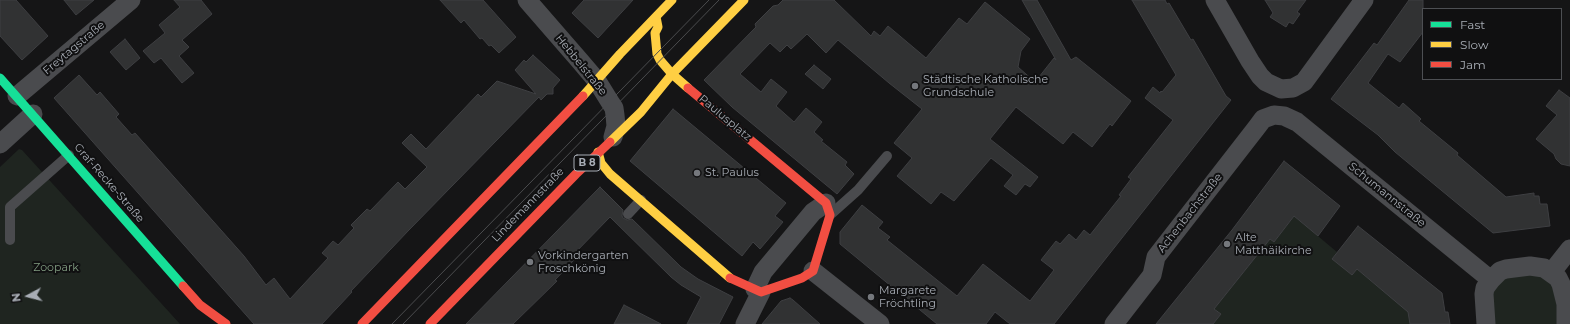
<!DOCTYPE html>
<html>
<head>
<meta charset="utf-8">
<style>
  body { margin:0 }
  #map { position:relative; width:1570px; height:324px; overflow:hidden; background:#151516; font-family:Montserrat,sans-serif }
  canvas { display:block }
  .legend { position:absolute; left:1422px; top:8px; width:140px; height:72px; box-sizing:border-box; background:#101011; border:1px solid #4d4f53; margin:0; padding:5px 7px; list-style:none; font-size:12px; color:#a8adb5 }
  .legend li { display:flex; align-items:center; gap:8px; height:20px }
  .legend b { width:20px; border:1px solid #4d4f53 }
  .north { position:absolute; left:8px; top:276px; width:40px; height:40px; -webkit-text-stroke:3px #101011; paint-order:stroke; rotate:263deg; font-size:11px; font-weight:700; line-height:16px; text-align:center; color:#a8adb5 }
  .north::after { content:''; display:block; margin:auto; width:14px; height:18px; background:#a8adb5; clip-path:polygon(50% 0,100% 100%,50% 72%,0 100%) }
</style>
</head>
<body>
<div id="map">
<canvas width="1570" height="324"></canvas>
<ul class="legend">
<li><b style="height:5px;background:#16e098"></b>Fast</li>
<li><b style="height:5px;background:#ffcf43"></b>Slow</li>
<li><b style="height:5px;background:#f24e42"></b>Jam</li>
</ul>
<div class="north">N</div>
</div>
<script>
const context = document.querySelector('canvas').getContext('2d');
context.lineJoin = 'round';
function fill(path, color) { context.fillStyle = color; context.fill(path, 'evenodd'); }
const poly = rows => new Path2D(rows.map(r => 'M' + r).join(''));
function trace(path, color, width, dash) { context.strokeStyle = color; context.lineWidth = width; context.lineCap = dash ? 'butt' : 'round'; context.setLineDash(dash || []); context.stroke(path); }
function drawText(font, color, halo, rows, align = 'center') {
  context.font = font + ' Montserrat,sans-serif'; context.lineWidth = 4; context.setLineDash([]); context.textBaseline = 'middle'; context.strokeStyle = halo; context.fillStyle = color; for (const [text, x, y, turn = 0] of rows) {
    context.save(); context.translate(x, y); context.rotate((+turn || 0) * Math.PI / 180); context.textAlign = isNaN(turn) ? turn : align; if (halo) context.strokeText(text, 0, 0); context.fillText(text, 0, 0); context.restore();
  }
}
fill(poly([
  [19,149,22,150,180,324,0,324,0,167],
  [1294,216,1337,252,1332,259,1352,275,1357,269,1397,302,1411,307,1410,324,1213,324,1221,314,1214,309,1270,239,1274,242],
  [1504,271,1554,276,1565,324,1487,324,1487,287]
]), '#1f2520');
const building = poly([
  [0,0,16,0,48,36,22,60,0,36,0,0],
  [64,0,94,0,76,15,64,0],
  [174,0,201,0,212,14,182,40,189,47,179,56,194,73,182,83,161,58,154,63,143,51,165,33,159,25,180,7,174,0],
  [440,0,483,0,516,37,499,53,491,45,489,46,482,38,480,39,464,20,461,23,440,0],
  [584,0,633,0,598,38,572,13,584,0],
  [783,0,834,0,871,36,874,31,880,36,888,26,926,58,959,18,967,24,985,2,1030,39,1021,51,1018,67,1035,82,1054,58,1056,60,1022,0,1037,0,1071,60,1076,57,1131,101,1112,126,1110,124,1092,147,1073,132,1063,144,1016,107,990,139,1038,177,1030,187,1025,184,1016,195,1004,186,1013,175,991,158,954,201,941,192,931,204,897,176,912,158,894,143,922,109,889,83,838,40,826,53,807,34,791,49,787,45,780,52,770,43,740,74,761,92,771,79,787,92,776,106,794,122,806,108,822,122,814,132,823,140,821,141,847,162,845,165,854,174,837,194,732,107,704,80,756,27,755,24,773,6,778,5,783,0],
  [1132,0,1165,0,1167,4,1169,3,1191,40,1193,39,1226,96,1231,100,1054,324,1010,324,995,312,986,324,937,324,840,244,840,232,862,205,883,222,878,228,890,237,887,240,957,296,983,264,1030,301,1054,270,1041,260,1056,241,1060,244,1069,234,1076,240,1084,230,1090,235,1121,196,1119,195,1131,179,1128,177,1173,120,1145,98,1153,87,1160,93,1161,91,1162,92,1176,75,1132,0],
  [1265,0,1306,0,1297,12,1300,14,1293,24,1289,22,1286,27,1270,17,1273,13,1265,0],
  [1409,0,1423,0,1423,32,1400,62,1388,54,1368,83,1399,108,1403,103,1421,119,1419,121,1458,153,1457,155,1506,197,1534,193,1534,196,1539,196,1540,204,1547,204,1550,226,1493,233,1395,152,1378,135,1331,99,1374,43,1377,45,1409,0],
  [125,39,140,58,126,70,110,52,125,39],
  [533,55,560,80,553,88,553,94,547,94,541,100,539,97,409,230,351,291,352,292,322,324,254,324,54,98,79,75,97,95,100,92,119,114,116,117,132,135,135,133,244,256,266,285,274,278,290,299,328,258,322,253,333,241,338,245,354,228,351,225,367,209,370,211,398,182,405,189,427,167,402,143,411,134,426,149,478,94,481,97,497,81,536,94,515,70,524,60,526,62,533,55],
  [814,65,831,79,823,89,805,74,814,65],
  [1559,90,1570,98,1570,166,1561,164,1556,159,1554,154,1536,139,1557,115,1546,106,1559,90],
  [673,109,786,203,775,216,783,222,760,249,753,242,742,256,630,161,673,109],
  [1284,161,1340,206,1318,236,1294,216,1274,242,1270,239,1214,309,1221,314,1213,324,1156,324,1232,230,1284,161],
  [600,187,623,210,622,216,623,218,627,220,632,219,681,267,698,279,733,297,719,324,687,324,701,297,681,285,671,277,610,217,572,256,575,259,555,280,557,281,513,324,466,324,600,187],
  [1358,226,1442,293,1445,312,1448,312,1450,324,1410,324,1408,312,1357,269,1352,275,1332,259,1358,226],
  [790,298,793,300,820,324,762,324,781,301,790,298],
  [624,305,661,324,614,324,624,305]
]);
fill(building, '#313233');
trace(building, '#3e3f42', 1);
trace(poly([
  [628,214,641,200],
  [830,215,858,190,887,156],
  [10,240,10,207,69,155]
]), '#4a4b4e', 10);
trace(poly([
  [527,0,580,61,597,81,610,102,614,108,615,115,616,126,613,137],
  [1215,0,1250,61,1260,76,1266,82,1281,89,1293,88,1304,82,1364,0],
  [17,96,131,0],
  [0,144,33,114],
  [813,271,880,324],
  [1551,273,1570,249],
  [755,289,763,272,813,212,826,203],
  [745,324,761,292],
  [1114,324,1152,275,1156,257,1257,127,1263,119,1274,115,1284,116,1297,122,1491,280],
  [1486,324,1484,294,1485,288,1491,280,1500,271,1506,269,1530,266,1544,268,1558,278,1561,284,1566,304,1566,324]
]), '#4a4b4e', 19);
trace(poly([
  [0,78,183,286]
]), '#16e098', 9);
trace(poly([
  [656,17,658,27,655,33,657,54,660,60,672,74,688,88],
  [583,96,620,54,672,0],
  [610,142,641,112,672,74,744,0],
  [598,152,601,163,610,174,730,278]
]), '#ffcf43', 9);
trace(poly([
  [688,88,826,203,830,215,813,271,802,278,761,292,730,278],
  [183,286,200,305,226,324],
  [362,324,583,96],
  [430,324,576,174,610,142]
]), '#f24e42', 9);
trace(poly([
  [392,324,709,0],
  [403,324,719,0]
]), '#4b4c4e', 1);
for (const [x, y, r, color] of [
  [915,86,4,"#75787d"],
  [697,173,4,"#75787d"],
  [1227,244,4,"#75787d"],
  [530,262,4,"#75787d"],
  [871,297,4,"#75787d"]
]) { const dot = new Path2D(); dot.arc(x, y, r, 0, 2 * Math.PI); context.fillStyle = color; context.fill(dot); trace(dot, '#101011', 1.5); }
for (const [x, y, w] of [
  [587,163,26]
]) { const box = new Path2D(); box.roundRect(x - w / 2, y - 8, w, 16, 3); context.fillStyle = '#101011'; context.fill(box); trace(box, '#a8adb5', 1); }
drawText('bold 10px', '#a8adb5', null, [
  ["B 8",587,163]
]);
drawText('11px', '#a8adb5', '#101011', [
  ["Freytagstraße",74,48,-40],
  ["Hebbelstraße",581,65,51],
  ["Paulusplatz",725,118,40],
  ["Graf-Recke-Straße",109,183,49],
  ["Schumannstraße",1387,195,39],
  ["Lindemannstraße",528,205,-46],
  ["Achenbachstraße",1190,213,-52]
]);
drawText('11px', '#a8adb5', '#101011', [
  ["Städtische Katholische",923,80],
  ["Grundschule",923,93],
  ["St. Paulus",705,173],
  ["Alte",1235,238],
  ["Matthäikirche",1235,251],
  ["Vorkindergarten",538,256],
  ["Froschkönig",538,269],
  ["Margarete",879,291],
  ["Fröchtling",879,304]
], 'left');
drawText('11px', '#829d82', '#101011', [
  ["Zoopark",56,268]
]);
</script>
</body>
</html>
